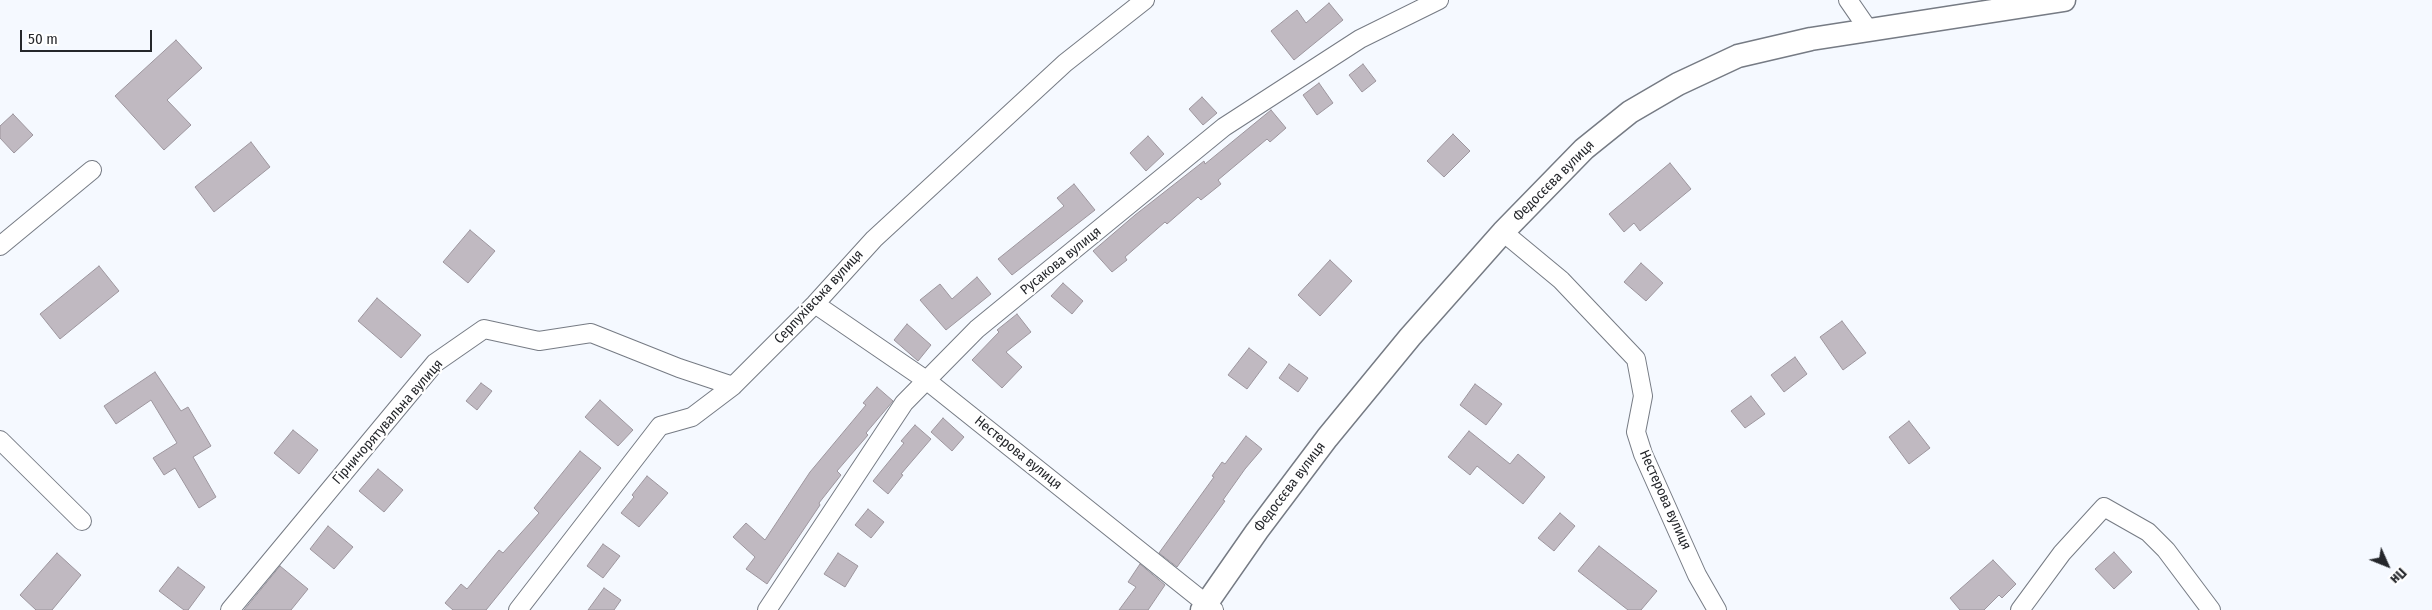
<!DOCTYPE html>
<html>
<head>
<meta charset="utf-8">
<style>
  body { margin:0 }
  #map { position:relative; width:2432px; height:610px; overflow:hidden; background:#f5f9ff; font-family:"Fira Sans Condensed",sans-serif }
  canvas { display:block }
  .north { position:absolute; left:2362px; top:540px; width:50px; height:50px; -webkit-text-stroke:4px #fff; paint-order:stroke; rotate:134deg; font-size:14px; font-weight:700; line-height:20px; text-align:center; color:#25272b }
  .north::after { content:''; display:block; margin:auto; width:18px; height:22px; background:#25272b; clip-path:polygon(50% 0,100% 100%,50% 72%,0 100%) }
  .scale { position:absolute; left:20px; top:30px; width:132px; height:22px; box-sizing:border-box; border:2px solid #25272b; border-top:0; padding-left:6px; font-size:15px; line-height:18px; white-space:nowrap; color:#25272b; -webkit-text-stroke:4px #fff; paint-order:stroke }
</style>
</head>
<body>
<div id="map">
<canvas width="2432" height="610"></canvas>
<div class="north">Пн</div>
<div class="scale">50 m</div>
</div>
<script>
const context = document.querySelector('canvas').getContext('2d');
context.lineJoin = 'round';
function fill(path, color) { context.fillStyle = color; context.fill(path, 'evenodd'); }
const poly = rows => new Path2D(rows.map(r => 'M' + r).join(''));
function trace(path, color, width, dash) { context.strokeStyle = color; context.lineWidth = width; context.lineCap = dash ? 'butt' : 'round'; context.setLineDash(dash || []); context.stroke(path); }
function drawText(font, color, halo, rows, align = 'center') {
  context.font = font + ' "Fira Sans Condensed",sans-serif'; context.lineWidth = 4.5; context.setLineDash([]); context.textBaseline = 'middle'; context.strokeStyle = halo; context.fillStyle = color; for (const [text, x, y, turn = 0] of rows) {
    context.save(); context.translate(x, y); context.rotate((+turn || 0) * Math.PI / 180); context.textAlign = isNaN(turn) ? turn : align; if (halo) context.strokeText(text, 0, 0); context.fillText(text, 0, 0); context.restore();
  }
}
const building = poly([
  [1329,3,1343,20,1294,60,1271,31,1297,10,1306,23,1329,3],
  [176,40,202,68,167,100,191,125,164,150,115,96,176,40],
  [1363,64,1376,81,1362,92,1349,75,1363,64],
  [1319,83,1333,103,1317,115,1303,95,1319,83],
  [1202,97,1217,113,1203,125,1189,109,1202,97],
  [1271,110,1286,128,1270,142,1267,139,1218,180,1221,184,1201,200,1198,197,1167,224,1165,222,1125,257,1127,260,1112,272,1093,251,1135,215,1204,161,1205,164,1271,110],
  [13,114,33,135,14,153,0,138,0,126,13,114],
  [1453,134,1470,151,1444,177,1427,161,1453,134],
  [1148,136,1164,154,1146,171,1130,153,1148,136],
  [251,142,270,167,214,212,195,187,251,142],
  [1670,163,1691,189,1640,231,1634,223,1624,232,1609,214,1670,163],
  [1074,184,1095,210,1012,275,998,259,1064,206,1057,198,1074,184],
  [470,230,495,251,468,283,443,262,470,230],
  [1330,260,1352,281,1320,316,1298,295,1330,260],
  [1641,263,1663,283,1646,301,1624,282,1641,263],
  [99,266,119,291,60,339,40,314,99,266],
  [977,277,991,294,946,330,920,300,940,284,952,299,977,277],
  [1063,283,1083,301,1072,314,1051,296,1063,283],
  [377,298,421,335,401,358,358,321,377,298],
  [1017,314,1031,332,1006,352,1022,367,1002,388,972,360,999,332,997,330,1017,314],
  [1842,321,1866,353,1843,370,1820,337,1842,321],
  [907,324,931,345,918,361,894,340,907,324],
  [1249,348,1267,362,1247,389,1228,375,1249,348],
  [1795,357,1807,374,1784,392,1771,375,1795,357],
  [1289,364,1308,378,1298,392,1279,378,1289,364],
  [155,372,181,411,188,407,211,446,193,457,216,497,199,508,175,468,164,475,153,458,177,443,151,400,116,424,104,406,155,372],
  [481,383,492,391,477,410,466,401,481,383],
  [1475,384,1502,404,1486,425,1460,405,1475,384],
  [877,387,893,401,866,433,868,435,837,471,841,475,819,503,820,505,767,584,746,569,755,557,733,537,746,523,765,540,810,472,866,405,863,403,877,387],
  [1751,396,1765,414,1745,428,1731,411,1751,396],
  [600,400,633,430,618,446,585,417,600,400],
  [943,418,964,437,952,451,931,432,943,418],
  [1909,421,1930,448,1909,464,1889,437,1909,421],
  [915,425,931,439,901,474,903,475,888,494,873,481,904,443,901,441,915,425],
  [293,430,318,450,299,474,274,453,293,430],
  [1469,431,1510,464,1518,454,1545,477,1523,504,1477,466,1470,475,1448,457,1469,431],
  [1246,436,1262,449,1245,469,1223,500,1225,501,1177,567,1159,553,1214,477,1212,476,1222,462,1225,464,1246,436],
  [580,451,601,468,486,610,453,610,445,603,461,584,467,589,499,550,503,553,539,513,534,508,580,451],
  [378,469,403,490,384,512,359,491,378,469],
  [647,476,668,493,639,527,621,513,634,497,632,495,647,476],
  [868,509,884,522,871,538,855,525,868,509],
  [1560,513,1575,526,1554,551,1538,538,1560,513],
  [328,526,353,547,334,569,310,549,328,526],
  [603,544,620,556,603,578,587,566,603,544],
  [1599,546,1657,591,1641,610,1628,610,1578,571,1599,546],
  [2114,552,2132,572,2114,589,2095,569,2114,552],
  [57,553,81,575,52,610,36,610,20,595,57,553],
  [838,553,858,566,845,587,824,574,838,553],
  [1993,560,2016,584,2002,598,1999,595,1984,610,1960,610,1950,598,1993,560],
  [1140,564,1165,585,1148,610,1119,610,1136,587,1128,582,1140,564],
  [280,566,308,589,291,610,244,610,280,566],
  [178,567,205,587,188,610,184,610,159,591,178,567],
  [604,588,621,600,614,610,588,610,604,588]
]);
fill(building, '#c0b9c1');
trace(building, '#9d969e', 1);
const minor = poly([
  [1848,0,1868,29],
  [1503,232,1561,280,1636,359,1643,396,1636,432,1643,454,1697,575,1717,610],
  [0,246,92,170],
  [815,304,926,380,1214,610],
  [0,440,82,521],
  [230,610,435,363,484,329,539,341,591,333,679,368,733,386],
  [518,610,660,426,692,417,733,386,815,304,874,239,1065,63,1145,0],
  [767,610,904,403,977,329,1224,127,1360,39,1439,0],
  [2020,610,2062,553,2104,507,2148,532,2166,550,2211,610]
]);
const major = poly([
  [1202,610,1257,531,1327,438,1410,337,1503,232,1584,149,1630,112,1678,84,1738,56,1811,39,2064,0]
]);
trace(minor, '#767b84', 20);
trace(major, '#767b84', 25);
trace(minor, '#fff', 18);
trace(major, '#fff', 22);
drawText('14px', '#25272b', '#fff', [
  ["Федосєєва вулиця",1554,181,-45],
  ["Русакова вулиця",1061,261,-39],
  ["Серпухівська вулиця",819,297,-47],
  ["Гірничорятувальна вулиця",388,422,-49],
  ["Нестерова вулиця",1018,453,39],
  ["Федосєєва вулиця",1290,487,-53],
  ["Нестерова вулиця",1665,500,66]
]);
</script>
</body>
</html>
